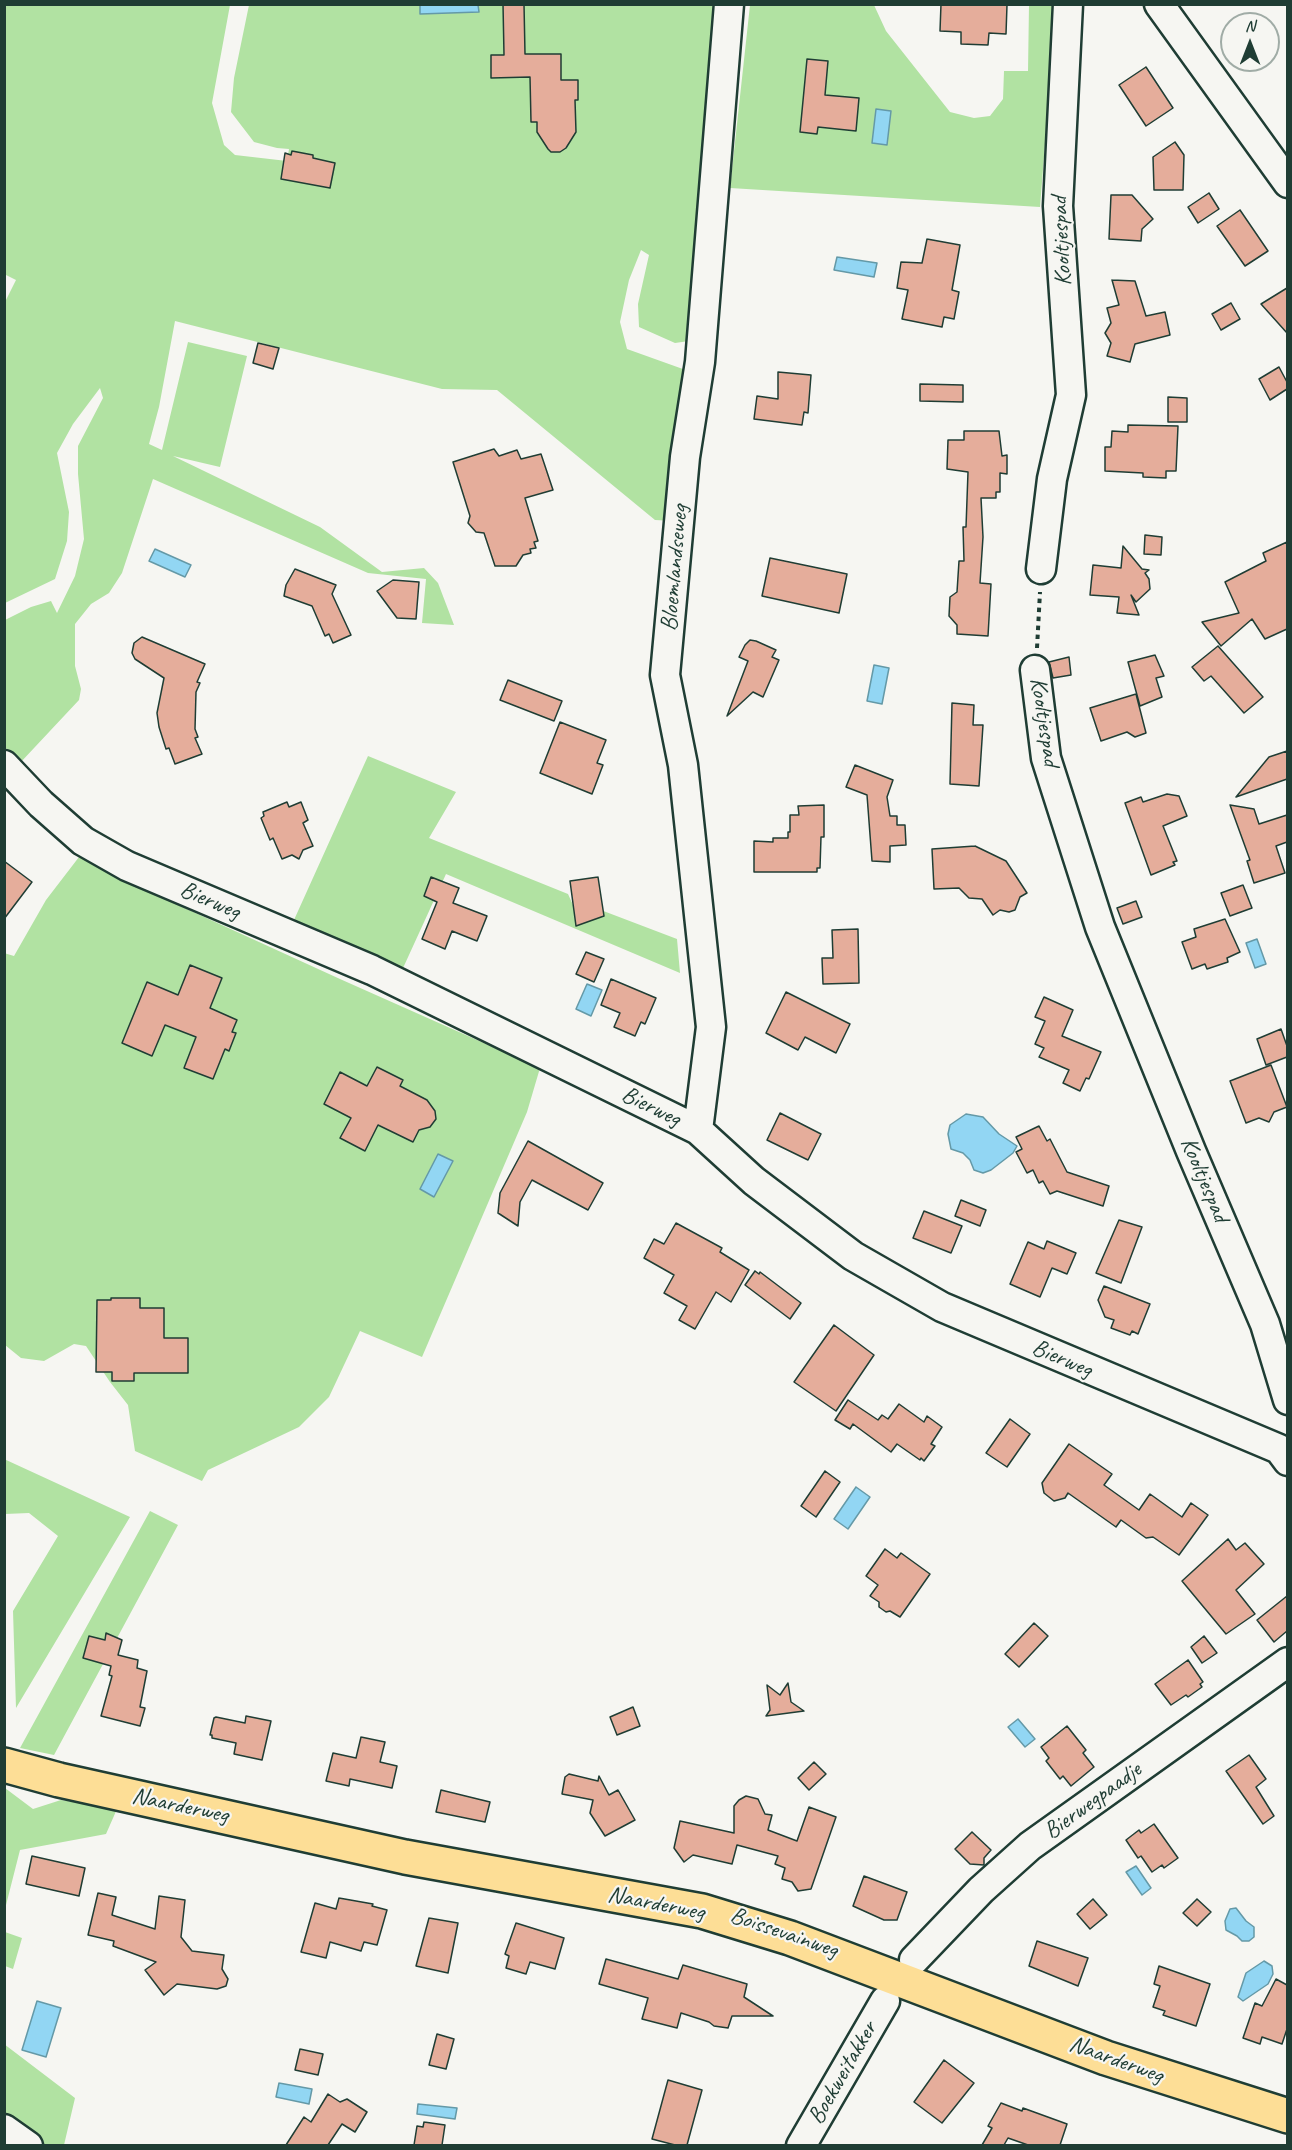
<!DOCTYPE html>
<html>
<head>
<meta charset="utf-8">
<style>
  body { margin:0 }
  #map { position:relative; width:1292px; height:2150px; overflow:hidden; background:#f6f6f2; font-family:Caveat,sans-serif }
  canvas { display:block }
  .frame { position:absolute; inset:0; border:6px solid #1f3d34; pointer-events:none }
  .north { position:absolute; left:1220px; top:12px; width:60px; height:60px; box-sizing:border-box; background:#f6f6f2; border:2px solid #a0aca6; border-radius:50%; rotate:0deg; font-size:16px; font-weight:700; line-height:24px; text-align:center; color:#1f3d34 }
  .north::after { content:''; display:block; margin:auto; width:21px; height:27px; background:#1f3d34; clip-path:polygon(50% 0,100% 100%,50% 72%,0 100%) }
</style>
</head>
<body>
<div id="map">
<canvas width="1292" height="2150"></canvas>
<div class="frame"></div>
<div class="north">N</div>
</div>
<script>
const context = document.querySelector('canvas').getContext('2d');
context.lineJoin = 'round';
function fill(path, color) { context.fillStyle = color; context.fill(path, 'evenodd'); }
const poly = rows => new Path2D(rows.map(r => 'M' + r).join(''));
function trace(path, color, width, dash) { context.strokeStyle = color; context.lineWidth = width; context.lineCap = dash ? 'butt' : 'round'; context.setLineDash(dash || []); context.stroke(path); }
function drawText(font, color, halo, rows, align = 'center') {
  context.font = font + ' Caveat,sans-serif'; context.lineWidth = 4.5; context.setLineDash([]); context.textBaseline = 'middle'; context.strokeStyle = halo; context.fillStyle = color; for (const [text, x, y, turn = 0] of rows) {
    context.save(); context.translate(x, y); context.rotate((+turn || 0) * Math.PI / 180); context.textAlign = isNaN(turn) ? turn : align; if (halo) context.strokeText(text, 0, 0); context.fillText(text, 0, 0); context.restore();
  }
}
fill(poly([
  [5,5,230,5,212,103,224,145,235,155,287,161,289,149,277,148,254,142,231,112,234,78,249,5,726,5,696,340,675,343,639,327,638,304,649,255,641,250,629,280,620,322,627,349,694,373,674,521,655,520,497,390,442,389,175,321,159,407,149,444,162,450,188,342,247,356,220,467,173,456,320,527,382,572,424,568,438,583,454,625,422,623,426,579,368,573,153,479,122,573,109,593,91,604,75,624,75,666,81,689,79,700,20,763,5,747,5,620,31,607,51,601,57,613,75,576,84,539,78,474,78,446,103,398,100,388,73,424,57,453,69,512,67,541,55,579,5,603,4,304,16,280,4,274],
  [750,5,874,5,886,31,950,112,974,118,990,116,1003,99,1004,71,1028,71,1029,5,1056,5,1040,207,730,188],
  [368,756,456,792,429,838,568,894,573,905,585,904,677,939,680,973,446,874,398,979,289,931],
  [79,857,119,878,340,979,540,1068,527,1112,422,1357,360,1331,329,1397,299,1427,208,1470,202,1481,135,1451,128,1405,110,1382,86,1346,74,1344,44,1361,21,1358,5,1345,4,953,14,956,46,900],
  [4,1459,130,1517,16,1708,13,1611,58,1536,29,1513,5,1514],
  [150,1511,178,1525,54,1755,20,1748],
  [5,1788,33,1809,61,1800,117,1809,106,1834,20,1850,5,1909],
  [5,1932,22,1938,13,1969,5,1966],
  [4,2044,75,2098,64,2145,43,2145,5,2117]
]), '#b1e2a2');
const water = poly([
  [420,5,478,5,479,12,420,14,420,5],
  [876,109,891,111,887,145,872,143,876,109],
  [837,257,877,263,874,277,834,270,837,257],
  [155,549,191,565,185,577,149,561,155,549],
  [874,665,889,668,882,704,867,701,874,665],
  [1257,939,1266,964,1255,968,1246,943,1257,939],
  [587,984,602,990,591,1016,576,1009,587,984],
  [966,1114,983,1117,999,1134,1017,1146,1013,1153,991,1170,983,1173,974,1170,970,1160,963,1153,951,1149,948,1134,950,1125,966,1114],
  [438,1154,453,1161,434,1197,420,1189,438,1154],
  [856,1487,870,1497,848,1529,834,1519,856,1487],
  [1018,1719,1035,1739,1025,1747,1008,1727,1018,1719],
  [1136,1866,1151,1888,1142,1895,1126,1872,1136,1866],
  [1236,1908,1246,1921,1254,1927,1254,1937,1249,1941,1242,1941,1237,1936,1226,1930,1225,1921,1230,1909,1236,1908],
  [1264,1961,1272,1966,1273,1974,1268,1984,1243,2001,1238,1997,1246,1973,1264,1961],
  [37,2001,61,2008,46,2057,22,2050,37,2001],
  [279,2083,312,2089,309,2104,276,2097,279,2083],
  [418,2104,457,2108,455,2119,417,2114,418,2104]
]);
fill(water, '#92d6f3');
trace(water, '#6499a7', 1.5);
const building = poly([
  [503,4,524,4,525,54,561,54,561,80,578,80,578,100,575,100,576,132,566,148,560,152,551,152,548,149,537,132,537,122,531,122,530,77,491,78,491,55,504,55,503,4],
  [941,4,1007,5,1006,34,989,33,988,45,961,44,961,32,940,31,941,4],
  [807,59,828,61,825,95,859,98,856,131,818,127,817,134,800,132,807,59],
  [1146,67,1173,108,1146,126,1119,85,1146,67],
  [1175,142,1184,155,1183,190,1154,190,1153,157,1175,142],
  [292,151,313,155,313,158,335,163,330,188,281,179,285,153,291,155,292,151],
  [1209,193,1219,209,1198,223,1188,207,1209,193],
  [1111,195,1132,195,1153,219,1142,229,1141,241,1109,239,1111,195],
  [1240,210,1268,251,1245,266,1217,226,1240,210],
  [927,239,960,245,952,290,959,292,954,319,944,317,942,327,902,319,908,290,897,288,901,262,922,263,927,239],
  [1112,280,1135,281,1146,316,1165,312,1170,335,1135,344,1130,362,1107,356,1111,343,1105,333,1111,323,1107,308,1119,305,1112,280],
  [1287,288,1287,333,1261,304,1287,288],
  [1231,303,1240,319,1221,330,1212,314,1231,303],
  [258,343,279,348,273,369,253,363,258,343],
  [1279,367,1287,382,1287,389,1270,400,1259,379,1279,367],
  [778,372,811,375,808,413,804,412,802,425,754,419,757,396,778,399,778,372],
  [920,384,963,385,963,402,920,401,920,384],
  [1168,397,1187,398,1187,422,1168,422,1168,397],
  [1128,425,1178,426,1176,471,1166,471,1166,478,1143,477,1143,473,1105,471,1105,447,1111,447,1112,431,1128,432,1128,425],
  [964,431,999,431,1002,456,1007,455,1007,474,1000,473,1000,492,996,492,996,498,981,498,983,537,980,583,991,584,988,636,957,634,957,625,949,616,950,597,957,592,959,561,964,561,963,527,966,527,968,472,947,469,948,440,964,440,964,431],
  [494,449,499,456,517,450,521,459,541,454,553,490,525,498,538,541,534,542,536,548,530,549,531,553,523,555,516,566,495,566,484,533,476,532,468,523,470,516,453,462,494,449],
  [1145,535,1162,537,1161,555,1144,554,1145,535],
  [1287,542,1287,629,1265,639,1252,619,1221,646,1202,622,1239,613,1225,582,1266,561,1263,553,1287,542],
  [1123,546,1142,569,1149,570,1145,573,1149,579,1150,589,1136,602,1131,595,1139,615,1117,613,1119,597,1090,595,1093,565,1121,568,1123,546],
  [770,558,847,574,839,613,762,596,770,558],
  [295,569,336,585,332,594,351,635,333,643,329,634,325,636,312,606,284,596,286,585,295,569],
  [393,580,419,582,416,619,397,618,377,591,393,580],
  [142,637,205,664,197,682,200,683,196,692,195,729,198,737,195,738,202,754,175,764,169,748,166,749,159,727,157,713,164,678,135,659,132,653,134,643,142,637],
  [750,640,756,641,776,650,772,657,779,660,763,697,753,692,727,716,748,661,739,657,745,645,750,640],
  [1218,646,1263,697,1244,713,1211,676,1204,681,1192,667,1218,646],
  [1155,655,1164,676,1156,678,1162,697,1140,706,1128,662,1155,655],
  [1069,657,1071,675,1053,678,1049,662,1069,657],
  [508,680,562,701,554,721,500,700,508,680],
  [1136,694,1146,733,1135,737,1127,732,1101,741,1090,708,1136,694],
  [952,703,974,705,973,725,983,725,979,786,950,784,952,703],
  [560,722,606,740,597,763,603,765,592,794,540,773,560,722],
  [1287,751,1287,779,1236,797,1269,757,1287,751],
  [855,765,893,780,887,797,890,816,897,816,897,825,905,825,906,845,890,846,890,862,872,861,867,795,846,787,855,765],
  [1167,794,1179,796,1187,816,1163,826,1177,861,1173,862,1175,865,1151,875,1125,803,1141,797,1143,802,1167,794],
  [287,802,289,807,301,802,308,820,303,823,313,846,303,850,299,859,292,855,282,859,273,838,270,840,261,818,264,816,263,812,287,802],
  [824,805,824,837,821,837,820,868,817,868,817,872,754,872,754,841,773,842,773,838,788,838,788,832,790,832,790,815,799,815,798,806,824,805],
  [1230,805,1254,809,1259,824,1287,815,1287,842,1276,846,1285,873,1254,883,1247,861,1250,860,1230,805],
  [975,846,1006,861,1027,893,1020,897,1015,910,1009,912,1000,910,993,915,982,899,969,898,959,888,934,889,932,849,975,846],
  [4,861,32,882,4,919,4,861],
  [431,877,459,888,453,903,487,916,477,941,452,931,445,949,422,939,437,902,424,896,431,877],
  [598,877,604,916,576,926,570,881,598,877],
  [1243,885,1252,908,1230,916,1221,893,1243,885],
  [1136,901,1142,917,1123,924,1117,908,1136,901],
  [1225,919,1240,952,1227,958,1228,962,1207,969,1205,964,1192,969,1182,942,1196,937,1194,929,1225,919],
  [858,929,859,983,823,984,822,958,833,958,832,930,858,929],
  [586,952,604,959,594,982,576,974,586,952],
  [190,965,222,978,210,1008,237,1020,232,1032,236,1033,229,1051,225,1049,213,1079,184,1068,196,1037,165,1025,152,1056,122,1043,147,982,178,995,190,965],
  [611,979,656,998,645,1024,641,1022,635,1036,614,1027,620,1013,601,1005,611,979],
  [786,992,850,1024,836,1053,805,1037,798,1050,766,1033,786,992],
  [1044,997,1073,1010,1062,1036,1101,1052,1089,1079,1086,1078,1080,1091,1063,1083,1069,1070,1039,1057,1044,1048,1035,1044,1045,1021,1035,1017,1044,997],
  [1281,1029,1287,1046,1287,1057,1266,1065,1257,1039,1281,1029],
  [1271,1065,1287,1107,1274,1112,1269,1122,1259,1118,1246,1123,1230,1081,1271,1065],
  [377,1067,403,1080,400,1086,427,1100,435,1111,436,1119,430,1127,419,1130,413,1142,378,1125,365,1151,340,1138,351,1118,324,1104,340,1072,367,1086,377,1067],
  [780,1113,821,1134,808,1160,767,1140,780,1113],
  [1039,1126,1047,1141,1050,1139,1067,1172,1109,1186,1103,1206,1057,1191,1050,1194,1043,1181,1039,1183,1033,1170,1027,1173,1016,1152,1022,1149,1016,1137,1039,1126],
  [528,1141,603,1183,588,1210,532,1180,520,1202,518,1226,498,1213,500,1193,528,1141],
  [961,1200,986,1210,980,1226,955,1216,961,1200],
  [924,1211,962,1226,951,1253,913,1238,924,1211],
  [1119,1220,1142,1227,1121,1283,1096,1273,1119,1220],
  [676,1223,722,1248,720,1252,749,1270,731,1302,716,1292,695,1329,679,1320,687,1306,664,1293,674,1275,644,1258,654,1239,664,1244,676,1223],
  [1047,1241,1076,1253,1067,1274,1052,1268,1040,1297,1010,1284,1028,1242,1044,1249,1047,1241],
  [755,1271,759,1274,760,1272,801,1303,790,1319,745,1285,755,1271],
  [1104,1286,1150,1304,1138,1334,1132,1331,1130,1335,1111,1328,1114,1320,1105,1317,1098,1300,1104,1286],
  [111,1298,140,1298,140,1308,164,1308,164,1338,188,1338,188,1373,134,1373,134,1381,112,1381,112,1372,96,1372,97,1300,111,1300,111,1298],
  [834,1325,874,1355,836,1411,794,1382,834,1325],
  [848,1400,878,1420,882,1415,888,1419,899,1404,924,1422,927,1416,942,1427,931,1444,935,1446,924,1461,921,1458,920,1460,897,1444,891,1452,853,1424,850,1429,835,1420,848,1400],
  [1010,1419,1030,1434,1007,1467,986,1453,1010,1419],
  [1069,1444,1112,1474,1104,1485,1139,1510,1150,1494,1182,1517,1191,1503,1208,1515,1179,1555,1153,1537,1146,1538,1121,1520,1116,1527,1068,1493,1065,1498,1054,1501,1044,1493,1042,1483,1069,1444],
  [825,1471,840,1482,816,1517,801,1506,825,1471],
  [1228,1539,1236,1550,1245,1543,1264,1564,1236,1590,1255,1614,1226,1634,1182,1581,1228,1539],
  [885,1549,897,1558,901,1553,930,1574,900,1617,890,1611,886,1612,879,1607,879,1602,870,1596,878,1585,866,1576,885,1549],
  [1287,1596,1287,1631,1274,1642,1257,1620,1287,1596],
  [1034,1623,1048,1636,1019,1667,1005,1654,1034,1623],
  [106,1633,122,1640,118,1655,138,1660,137,1668,147,1671,140,1707,145,1708,140,1726,101,1716,112,1676,109,1675,111,1666,83,1658,89,1636,105,1640,106,1633],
  [1204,1636,1217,1653,1202,1663,1191,1647,1204,1636],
  [1188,1660,1203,1682,1200,1684,1202,1687,1188,1697,1186,1695,1171,1705,1155,1684,1188,1660],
  [788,1683,791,1702,804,1711,766,1716,770,1710,767,1685,780,1695,788,1683],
  [633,1707,640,1726,617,1735,610,1717,633,1707],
  [246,1716,271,1721,262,1760,234,1754,236,1743,212,1738,212,1735,210,1735,214,1718,216,1717,245,1723,246,1716],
  [1067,1726,1086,1750,1083,1753,1094,1767,1071,1786,1063,1776,1060,1779,1046,1761,1049,1758,1041,1747,1067,1726],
  [361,1737,385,1742,380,1762,397,1766,392,1788,350,1779,349,1786,326,1781,333,1753,356,1758,361,1737],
  [1249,1755,1266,1779,1256,1787,1274,1816,1263,1824,1226,1771,1249,1755],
  [814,1762,826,1774,809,1790,798,1778,814,1762],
  [569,1774,598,1781,599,1776,609,1795,618,1790,635,1820,605,1836,590,1813,593,1800,562,1794,565,1777,569,1774],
  [441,1790,490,1802,485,1822,436,1812,441,1790],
  [746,1796,758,1799,765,1814,772,1815,768,1830,797,1841,809,1807,836,1817,811,1889,798,1891,792,1882,782,1879,785,1868,775,1864,778,1856,737,1845,732,1864,693,1855,684,1862,674,1848,680,1821,734,1833,734,1806,739,1800,746,1796],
  [1154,1824,1178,1858,1164,1868,1162,1865,1152,1872,1141,1856,1138,1858,1126,1840,1139,1830,1141,1833,1154,1824],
  [972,1832,991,1850,984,1858,984,1865,970,1864,955,1849,972,1832],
  [32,1856,85,1868,79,1896,26,1884,32,1856],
  [864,1876,907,1892,897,1920,884,1920,853,1906,864,1876],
  [98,1893,116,1897,112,1915,155,1929,159,1896,185,1900,181,1937,192,1951,224,1955,222,1969,228,1979,226,1986,217,1989,177,1984,164,1995,145,1970,156,1962,113,1946,114,1941,88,1935,98,1893],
  [339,1898,373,1904,372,1906,387,1910,377,1945,364,1942,361,1951,330,1942,326,1958,301,1952,315,1903,336,1909,339,1898],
  [1093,1899,1107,1915,1090,1929,1077,1914,1093,1899],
  [1197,1899,1211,1912,1197,1926,1183,1913,1197,1899],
  [429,1918,458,1923,448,1973,416,1966,429,1918],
  [516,1923,564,1938,555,1969,530,1962,526,1974,506,1968,509,1956,505,1954,516,1923],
  [1037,1941,1088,1958,1078,1986,1029,1966,1037,1941],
  [606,1959,678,1979,683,1965,747,1984,744,1997,773,2016,732,2016,728,2028,714,2026,709,2022,681,2013,677,2028,642,2019,648,1998,599,1984,606,1959],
  [1159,1966,1210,1984,1196,2026,1163,2015,1165,2011,1153,2007,1160,1986,1154,1984,1159,1966],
  [1276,1979,1287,1985,1287,2029,1282,2044,1262,2037,1260,2044,1243,2038,1255,2003,1262,2006,1276,1979],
  [437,2034,454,2039,446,2069,429,2065,437,2034],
  [300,2049,323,2054,318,2075,295,2070,300,2049],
  [944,2060,974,2083,942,2123,914,2102,944,2060],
  [668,2080,702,2090,687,2145,675,2145,652,2139,668,2080],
  [328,2094,340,2102,347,2099,367,2112,355,2132,342,2124,328,2145,286,2145,304,2117,311,2122,328,2094],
  [1001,2103,1022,2111,1023,2108,1067,2124,1060,2145,1028,2145,1008,2138,1004,2145,982,2145,992,2128,988,2126,1001,2103],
  [424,2122,445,2125,442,2145,414,2145,417,2126,423,2127,424,2122]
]);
fill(building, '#e5ad9b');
trace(building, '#1f3d34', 1.5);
const minor = poly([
  [1159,4,1288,183],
  [1041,569,1052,479,1071,395,1058,206,1068,4],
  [1035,670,1046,758,1100,927,1191,1151,1265,1324,1288,1400],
  [4,765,41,804,83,841,127,866,372,970,698,1130,754,1181,853,1256,942,1307,1279,1449,1288,1461],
  [698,1130,711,1027,683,765,665,675,685,457,700,362,729,4],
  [914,1960,981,1890,1030,1846,1288,1662],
  [4,2129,28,2146],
  [801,2146,885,2001]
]);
const major = poly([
  [4,1765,59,1780,405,1857,702,1911,790,1938,1106,2058,1288,2116]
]);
trace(minor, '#1f3d34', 33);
trace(major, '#1f3d34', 38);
trace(poly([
  [1037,648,1040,592]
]), '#1f3d34', 4, [4.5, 4.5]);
trace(minor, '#f6f6f2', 28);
trace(major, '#fdde96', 33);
drawText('24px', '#1f3d34', '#f6f6f2', [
  ["Kooltjespad",1062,241,-93],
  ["Bloemlandseweg",675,568,-85],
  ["Kooltjespad",1044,722,81],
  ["Bierweg",210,901,23],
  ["Bierweg",651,1107,26],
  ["Kooltjespad",1204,1180,67],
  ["Bierweg",1062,1359,23],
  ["Bierwegpaadje",1093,1801,-36],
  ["Naarderweg",180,1806,12],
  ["Naarderweg",656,1904,11],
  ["Boissevainweg",784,1933,19],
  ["Naarderweg",1116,2060,20],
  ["Boekweitakker",843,2073,-60]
]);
</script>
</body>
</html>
